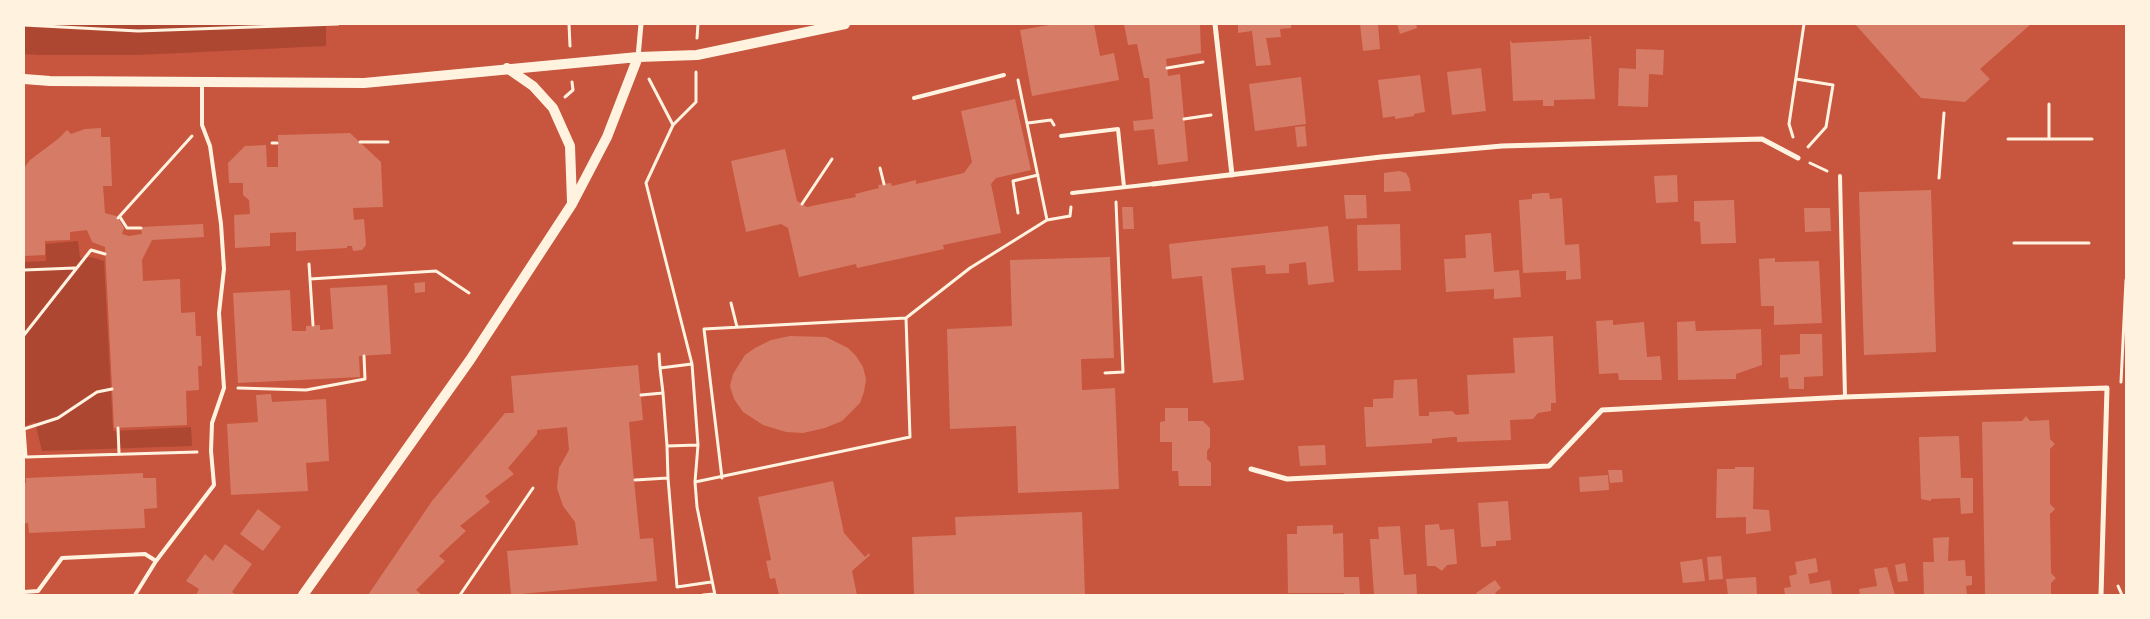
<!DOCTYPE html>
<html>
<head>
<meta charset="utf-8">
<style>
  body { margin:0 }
  #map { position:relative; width:2150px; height:619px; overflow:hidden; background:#c8553d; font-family:"Nunito Sans",sans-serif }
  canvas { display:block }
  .frame { position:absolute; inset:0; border:25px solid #fff3e0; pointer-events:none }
</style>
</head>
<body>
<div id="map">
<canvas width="2150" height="619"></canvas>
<div class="frame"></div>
</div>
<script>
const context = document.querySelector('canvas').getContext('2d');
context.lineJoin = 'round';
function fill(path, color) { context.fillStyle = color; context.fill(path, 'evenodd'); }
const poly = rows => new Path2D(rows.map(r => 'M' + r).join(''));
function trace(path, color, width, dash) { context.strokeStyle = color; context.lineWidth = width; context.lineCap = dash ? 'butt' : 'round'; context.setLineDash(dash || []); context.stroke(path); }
fill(poly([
  [24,24,326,24,326,46,138,55,40,55,24,54],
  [78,241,80,258,91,257,104,261,113,431,191,427,192,446,42,451,35,422,24,426,24,262,46,261,46,244]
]), '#ae4732');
fill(poly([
  [1055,24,1094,24,1100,56,1114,53,1119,80,1032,96,1020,30],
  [1124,24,1200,24,1201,53,1166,59,1168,76,1180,74,1188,161,1158,165,1154,129,1134,131,1133,121,1153,119,1149,78,1144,78,1137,44,1128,45],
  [1238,24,1291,24,1291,28,1280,29,1281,37,1266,38,1271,65,1256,66,1252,31,1238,33],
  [1360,24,1378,24,1380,49,1363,51],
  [1397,24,1416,24,1417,28,1400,34],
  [1855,24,2031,24,1980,69,1990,79,1965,102,1921,98],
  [1589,36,1591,36,1595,99,1554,100,1554,106,1543,106,1543,100,1513,101,1510,40,1512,43,1590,39],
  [1636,49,1664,50,1663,75,1649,74,1648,107,1618,106,1619,68,1636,69],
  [1481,68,1486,111,1452,115,1447,72],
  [1420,75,1425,112,1414,114,1414,116,1395,119,1395,116,1383,118,1378,80],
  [1301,77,1306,124,1255,131,1249,84],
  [1015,99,1031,170,996,178,991,184,1001,233,943,245,944,249,926,253,857,268,856,264,799,277,788,228,781,224,746,232,731,161,785,149,797,201,807,207,856,197,855,194,879,188,878,185,891,183,892,186,916,180,916,184,964,173,972,162,961,111],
  [1305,126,1307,146,1297,147,1295,127],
  [101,128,101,137,110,137,112,186,103,186,105,213,116,216,120,221,124,228,122,234,129,236,142,234,141,227,203,224,204,237,152,240,142,260,143,281,180,279,181,313,195,312,196,336,201,336,202,366,198,366,199,390,186,391,187,425,114,428,105,247,92,242,87,230,70,232,70,240,45,241,45,255,24,256,24,168,30,160,58,139,67,130,71,134,85,129],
  [350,133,381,162,383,207,353,208,354,220,364,219,366,245,362,250,353,251,352,246,347,246,347,248,296,251,296,232,270,233,270,246,235,248,234,215,250,214,249,200,243,195,243,183,229,183,228,163,245,146,266,145,267,167,278,167,278,135],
  [1399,171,1406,173,1409,178,1411,191,1384,192,1384,173],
  [1677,175,1678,202,1656,203,1654,176],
  [1931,190,1936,352,1864,355,1859,192],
  [1542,193,1549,193,1550,199,1562,198,1565,245,1579,244,1581,279,1566,280,1566,271,1523,273,1519,200,1532,199,1532,194],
  [1344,195,1366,195,1367,218,1346,219],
  [1734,200,1736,243,1701,244,1700,222,1694,221,1694,201],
  [1122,207,1133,207,1134,229,1123,229],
  [1804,208,1830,208,1831,231,1805,232],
  [1400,224,1401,270,1358,271,1357,225],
  [1328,226,1334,282,1308,285,1306,262,1289,264,1289,273,1266,274,1265,265,1231,268,1244,380,1213,383,1202,276,1172,279,1169,244],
  [1491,233,1494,272,1519,270,1521,297,1494,299,1494,289,1446,292,1444,259,1466,258,1465,235],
  [1110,257,1114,358,1081,359,1082,390,1115,388,1119,489,1018,493,1016,426,950,429,947,329,1012,326,1010,260],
  [1775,258,1775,262,1819,261,1822,323,1774,325,1774,306,1761,306,1759,259],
  [425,282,425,292,415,293,414,283],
  [387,285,391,354,359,356,360,377,238,383,233,293,290,290,292,331,306,331,306,326,320,325,320,330,333,329,330,288],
  [1613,320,1613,325,1644,322,1647,357,1660,356,1662,380,1619,380,1618,373,1599,374,1596,321],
  [1695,321,1696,331,1761,329,1762,365,1736,374,1736,379,1678,380,1677,322],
  [1800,334,1822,334,1823,376,1804,377,1804,389,1789,389,1788,377,1780,378,1780,355,1800,354],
  [790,336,826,337,848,348,856,356,863,367,866,379,864,392,860,403,842,421,825,428,803,433,786,432,763,425,754,419,743,412,734,399,730,386,733,374,745,355,755,348,771,340],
  [1553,336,1556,403,1551,403,1551,411,1538,413,1533,419,1510,420,1511,440,1457,442,1457,437,1453,437,1432,439,1432,443,1366,447,1364,407,1373,407,1373,399,1393,398,1394,380,1417,379,1419,416,1429,416,1429,412,1452,411,1456,415,1469,414,1467,375,1515,373,1513,338],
  [638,365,643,420,629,422,633,470,640,539,653,538,657,581,511,595,507,551,578,545,575,522,563,506,557,488,559,468,569,450,567,427,537,430,537,434,508,468,514,474,485,496,490,502,460,526,466,531,439,556,445,561,416,590,422,595,368,595,432,501,505,413,514,413,511,376],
  [271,394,272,402,326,399,329,461,306,463,308,491,231,495,227,424,258,422,256,395],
  [1165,408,1188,408,1188,421,1203,421,1210,428,1210,447,1207,451,1207,459,1211,463,1211,486,1179,486,1178,471,1172,471,1172,442,1160,442,1160,422,1165,421],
  [2026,416,2030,421,2049,420,2050,439,2055,444,2050,449,2050,504,2055,509,2050,514,2051,573,2056,578,2051,583,2051,595,1985,595,1982,422,2022,421],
  [1959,436,1961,478,1973,478,1973,513,1961,514,1960,498,1931,499,1931,501,1921,499,1919,437],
  [1325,445,1326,465,1300,466,1298,446],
  [1735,467,1754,467,1753,509,1769,510,1771,531,1746,534,1746,517,1716,518,1717,469,1735,469],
  [1608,470,1622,470,1623,482,1610,483],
  [143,473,143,478,156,478,157,508,144,509,145,528,29,533,28,523,24,523,24,483,26,483,26,478],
  [1608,475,1609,490,1580,492,1579,477],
  [833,481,844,533,865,557,869,553,870,555,852,571,857,595,779,595,775,578,770,579,766,561,771,560,758,497],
  [1508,501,1511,540,1496,541,1496,546,1481,547,1478,503],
  [258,509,281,527,263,551,240,534],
  [1082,512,1085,595,914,595,912,537,956,535,955,517],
  [1439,524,1440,530,1454,529,1457,564,1447,565,1442,571,1435,566,1427,566,1425,533,1425,525],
  [1333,525,1333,534,1343,533,1344,577,1359,577,1360,595,1344,595,1344,593,1288,593,1287,534,1297,534,1297,526],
  [1400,526,1404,575,1416,574,1417,595,1374,595,1370,539,1379,539,1378,527],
  [1949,537,1948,561,1965,560,1966,576,1972,576,1972,585,1966,586,1967,595,1924,595,1923,562,1934,562,1933,538],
  [225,544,252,564,232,592,236,595,196,595,199,589,186,581,205,554,213,561],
  [1721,556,1723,579,1709,580,1707,557],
  [1816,558,1818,572,1808,574,1810,584,1830,580,1832,595,1785,595,1784,588,1791,587,1789,576,1797,574,1795,562],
  [1702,559,1705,581,1683,583,1680,562],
  [1905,563,1908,581,1898,582,1895,565],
  [1887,567,1895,595,1860,595,1859,589,1877,586,1874,569],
  [1756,577,1757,595,1728,595,1726,579],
  [1495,580,1501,588,1495,593,1497,595,1478,595,1476,593]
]), '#d67c66');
trace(poly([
  [569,24,570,46],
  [24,25,138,31,338,24],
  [697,38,698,24],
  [1167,68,1203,62],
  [696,72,696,102,673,125,646,183,692,364,698,445,695,482,697,507,715,595],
  [649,79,673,125],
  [1796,79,1833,85,1826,127,1808,147],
  [565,97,573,90,572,82],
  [1184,119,1211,115],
  [1028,123,1051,120,1054,125],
  [1793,137,1789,124,1804,24],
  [2008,139,2092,139],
  [2049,139,2049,104],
  [360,142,388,142],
  [272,143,277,143],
  [1810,163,1827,171],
  [880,168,884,184],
  [1939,178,1944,113],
  [802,204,832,159],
  [1018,213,1013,181,1038,175],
  [120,217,127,228,141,228],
  [118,218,192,136],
  [1047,220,1070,216,1071,207],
  [2014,243,2089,243],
  [309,264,313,325],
  [24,270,75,268],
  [310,279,436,271,469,293],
  [731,303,737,327],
  [24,335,91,250,105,254],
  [659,354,660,368,692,364],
  [660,368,663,393],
  [1105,373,1123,372,1116,202],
  [2121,382,2126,280],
  [238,388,306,390,365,379,364,356],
  [641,395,663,393,667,446],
  [118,428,119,453],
  [24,429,26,457,197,452],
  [24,429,58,418,97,392,112,389],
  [668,478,677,587,711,582],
  [722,478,704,329,906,318],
  [635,480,668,478,667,446,698,445],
  [695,482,910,437,906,318,970,268,1047,220,1018,80],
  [2118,586,2122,595],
  [460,595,533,488],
  [703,595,714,594]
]), '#fff3e0', 3);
trace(poly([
  [914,98,1004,75],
  [1061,136,1118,129,1124,187],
  [1840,176,1845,397],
  [1072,193,1153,184],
  [24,592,38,591,62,558,145,554,156,561],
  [135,595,156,561,214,485,211,451,212,423,224,388,219,313,224,269,221,224,210,146,202,125,202,83]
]), '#fff3e0', 4);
trace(poly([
  [1215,24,1232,175],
  [638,57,641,24],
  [1153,184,1381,157,1502,146,1762,139,1798,158],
  [1251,469,1287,479,1549,466,1602,410,1845,397,2107,388,2101,595]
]), '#fff3e0', 5);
trace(poly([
  [507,68,533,86,553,108,570,146,572,202],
  [24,79,50,81,364,83,638,57,697,55,845,24],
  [303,595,470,360,572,204,607,137,638,57]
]), '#fff3e0', 10);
</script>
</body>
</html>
